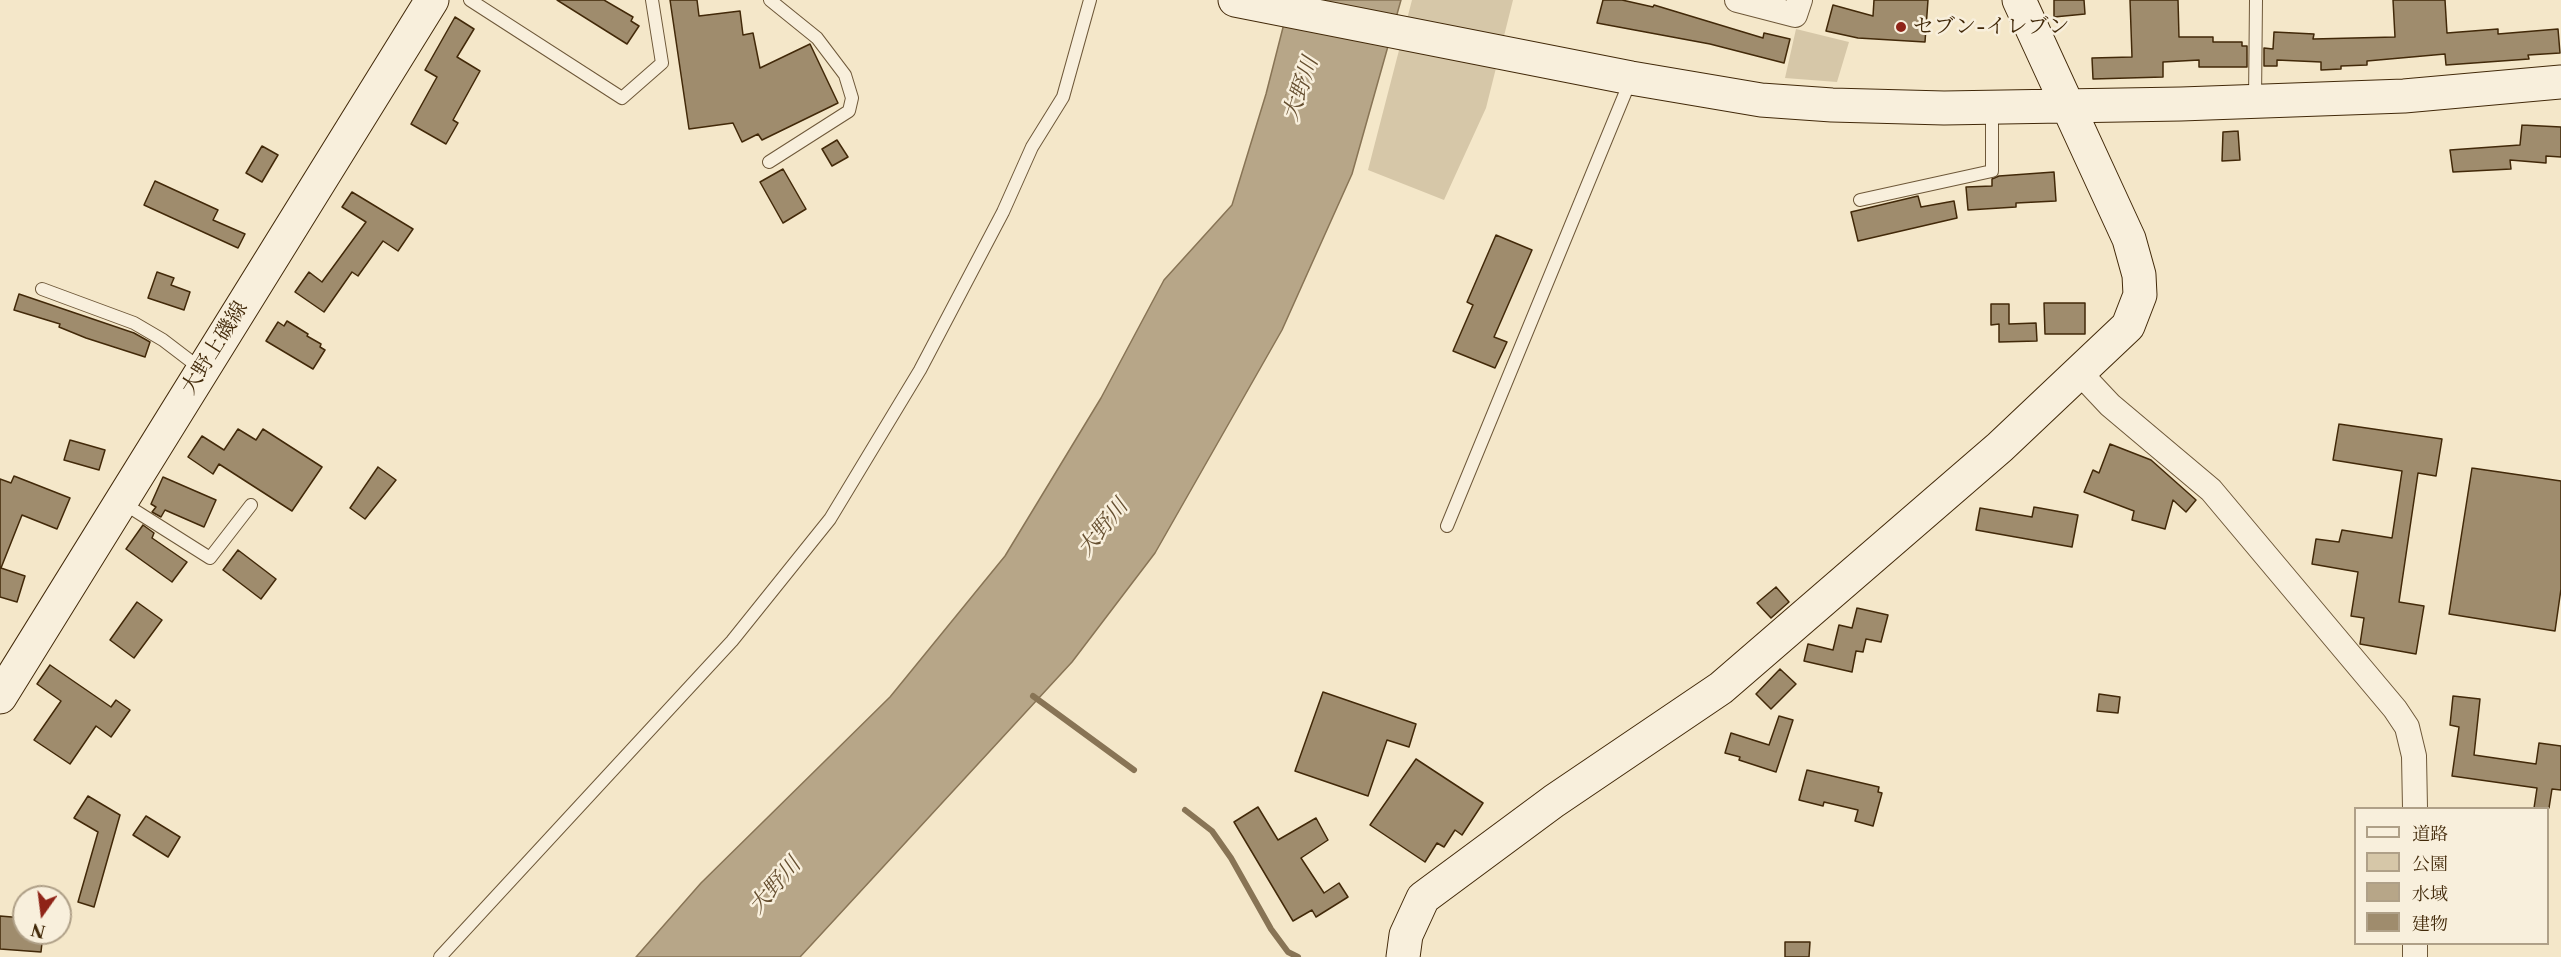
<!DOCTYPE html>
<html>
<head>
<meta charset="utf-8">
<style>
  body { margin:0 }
  #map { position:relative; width:2561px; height:957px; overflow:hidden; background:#f4e7c9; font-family:"Libre Caslon Text","Noto Serif JP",serif }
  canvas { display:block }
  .legend { position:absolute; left:2354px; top:807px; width:195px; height:138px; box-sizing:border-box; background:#f8efdc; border:2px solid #afa088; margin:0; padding:8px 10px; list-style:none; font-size:18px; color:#422909 }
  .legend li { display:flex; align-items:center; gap:12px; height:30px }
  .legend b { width:30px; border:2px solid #afa088 }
  .north { position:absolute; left:12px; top:885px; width:60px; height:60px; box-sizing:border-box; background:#f8efdc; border:2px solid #afa088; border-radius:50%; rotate:194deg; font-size:16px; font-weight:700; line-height:24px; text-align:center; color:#422909 }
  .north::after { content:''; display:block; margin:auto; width:21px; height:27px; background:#8f2418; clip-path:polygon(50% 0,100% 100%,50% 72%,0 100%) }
</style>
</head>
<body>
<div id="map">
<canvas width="2561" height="957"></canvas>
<ul class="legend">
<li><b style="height:8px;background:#f8efdc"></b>道路</li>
<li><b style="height:16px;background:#d6c7a8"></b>公園</li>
<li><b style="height:16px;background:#b7a688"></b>水域</li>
<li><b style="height:16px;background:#9f8c6d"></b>建物</li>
</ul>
<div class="north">N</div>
</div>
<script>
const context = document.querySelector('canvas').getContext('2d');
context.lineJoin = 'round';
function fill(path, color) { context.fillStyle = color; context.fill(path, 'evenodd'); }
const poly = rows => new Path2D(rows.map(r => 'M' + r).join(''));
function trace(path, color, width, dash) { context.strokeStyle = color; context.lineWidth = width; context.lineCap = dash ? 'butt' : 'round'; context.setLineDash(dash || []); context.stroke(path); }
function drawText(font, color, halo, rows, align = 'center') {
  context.font = font + ' "Libre Caslon Text","Noto Serif JP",serif'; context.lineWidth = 5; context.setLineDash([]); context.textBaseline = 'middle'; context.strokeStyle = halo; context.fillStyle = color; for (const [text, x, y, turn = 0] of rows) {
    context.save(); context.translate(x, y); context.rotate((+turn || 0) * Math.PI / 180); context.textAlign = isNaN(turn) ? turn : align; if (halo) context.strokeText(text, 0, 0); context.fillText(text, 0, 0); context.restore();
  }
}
fill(poly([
  [1412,0,1513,0,1486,108,1444,200,1368,170],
  [1796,29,1849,42,1837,82,1785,78]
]), '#d6c7a8');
const water = poly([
  [1290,0,1401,0,1352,174,1282,330,1155,553,1072,662,800,957,636,957,701,883,890,697,1005,556,1101,398,1164,280,1232,205,1266,94,1290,0]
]);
fill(water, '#b7a688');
trace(water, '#887455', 1.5);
trace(poly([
  [1033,696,1134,770],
  [1185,810,1212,831,1231,858,1271,929,1288,952,1298,957]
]), '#887455', 6);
const building = poly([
  [557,0,604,0,633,17,631,21,639,26,627,44,557,0],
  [670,0,697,0,699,16,740,11,743,35,753,33,760,68,810,44,838,103,762,140,758,134,742,142,733,123,689,129,670,0],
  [1603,0,1622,0,1653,7,1654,5,1763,38,1764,33,1790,39,1784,63,1710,44,1597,23,1603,0],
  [1874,0,1928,0,1925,42,1858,38,1826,31,1833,5,1873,16,1874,0],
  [2054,0,2084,0,2085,14,2054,17,2054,0],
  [2130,0,2178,0,2179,37,2213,37,2213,42,2242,42,2242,46,2247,46,2247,67,2199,67,2199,60,2163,62,2163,77,2093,79,2092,58,2132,57,2130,0],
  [2393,0,2445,0,2447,33,2498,29,2498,34,2558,29,2560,53,2528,55,2529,59,2446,65,2445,54,2367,61,2367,65,2341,66,2341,69,2321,70,2321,62,2277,60,2277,66,2264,66,2264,48,2273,49,2274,32,2314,34,2313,39,2395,37,2393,0],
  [455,17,474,29,457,57,480,71,453,120,458,123,446,144,411,124,437,77,425,70,455,17],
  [2522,125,2561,127,2561,157,2546,156,2546,163,2510,160,2511,169,2453,172,2450,150,2520,145,2522,125],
  [2238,131,2240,160,2222,161,2223,132,2238,131],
  [837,140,848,157,832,166,822,149,837,140],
  [262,146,278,155,262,182,246,173,262,146],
  [783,169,806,209,783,223,760,182,783,169],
  [2054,172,2056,201,2016,203,2016,207,1968,210,1966,187,1992,186,1992,179,1999,176,2054,172],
  [155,181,218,210,213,220,245,234,238,248,144,205,155,181],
  [352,192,413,229,398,251,383,241,358,276,352,272,324,312,295,292,309,272,322,282,366,222,342,207,352,192],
  [1918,196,1921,207,1954,201,1957,218,1858,241,1851,212,1918,196],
  [1496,235,1532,250,1494,337,1507,342,1495,368,1453,351,1473,305,1467,302,1496,235],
  [157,272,174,278,171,285,190,292,184,310,148,298,157,272],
  [19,294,134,333,150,342,145,357,86,338,59,327,60,324,14,310,19,294],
  [2044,303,2085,303,2085,334,2045,334,2044,303],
  [1991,304,2009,304,2009,324,2036,323,2037,341,1999,342,1999,324,1991,325,1991,304],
  [287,321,308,334,307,336,321,344,320,347,325,350,313,369,266,341,278,322,284,326,287,321],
  [2339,424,2442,439,2436,476,2418,473,2399,602,2424,606,2416,654,2360,644,2364,618,2351,616,2358,572,2312,564,2316,539,2339,542,2342,530,2392,538,2402,471,2333,460,2339,424],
  [238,429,256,440,263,429,322,467,292,511,219,464,213,474,188,457,202,436,224,450,238,429],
  [70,440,105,450,99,470,64,460,70,440],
  [2110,444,2151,460,2196,500,2186,512,2173,500,2165,529,2132,520,2134,511,2084,492,2093,470,2099,473,2110,444],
  [378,467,396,480,365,519,350,508,378,467],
  [2472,468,2561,481,2561,589,2555,631,2449,614,2472,468],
  [14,476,70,498,57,529,22,515,1,568,25,576,17,602,0,597,0,479,11,483,14,476],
  [163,477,216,500,204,527,165,510,161,517,152,512,156,507,151,504,163,477],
  [2034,507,2078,515,2072,547,1976,530,1980,508,2032,517,2034,507],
  [143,525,154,533,152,538,187,562,172,582,126,549,143,525],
  [238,550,276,579,261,599,223,570,238,550],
  [1776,587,1789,602,1771,618,1757,603,1776,587],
  [137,602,162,620,134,658,110,640,137,602],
  [1857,608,1888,615,1881,642,1866,639,1863,652,1856,651,1852,672,1804,661,1808,644,1833,650,1839,625,1852,628,1857,608],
  [50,665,111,707,116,700,130,710,111,737,96,726,70,764,34,740,61,701,37,684,50,665],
  [1780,669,1796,684,1771,709,1756,694,1780,669],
  [1323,692,1416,724,1409,747,1387,740,1368,796,1295,771,1323,692],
  [2099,694,2120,697,2118,713,2097,711,2099,694],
  [2453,696,2480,699,2474,755,2536,764,2539,743,2561,746,2561,790,2552,789,2549,808,2534,808,2537,788,2452,776,2459,727,2450,725,2453,696],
  [1779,716,1793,720,1776,772,1739,760,1740,757,1725,753,1731,733,1769,745,1779,716],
  [1416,759,1483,803,1462,835,1455,830,1444,847,1437,843,1425,862,1370,825,1416,759],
  [1807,770,1879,787,1878,792,1882,793,1873,826,1855,821,1858,810,1824,802,1823,806,1799,800,1807,770],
  [88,796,120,815,94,907,78,902,98,832,74,818,88,796],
  [1258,807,1278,840,1316,818,1328,840,1301,858,1324,893,1339,883,1348,897,1316,917,1312,910,1293,921,1234,822,1258,807],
  [146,816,180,837,168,857,133,835,146,816],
  [0,916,24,918,24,933,43,933,41,952,0,949,0,916],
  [1785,942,1810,942,1809,957,1785,957,1785,942]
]);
fill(building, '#9f8c6d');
trace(building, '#422909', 1.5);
const lane = poly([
  [470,0,622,98,662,63,652,0],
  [2255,100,2256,0],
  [769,162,849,111,852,98,845,75,817,38,770,0],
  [1860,200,1992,171,1992,109],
  [42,289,134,323,163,340,201,369],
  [123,503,210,558,251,505],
  [1447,526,1631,79],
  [440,957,732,641,830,519,920,370,1003,212,1032,147,1063,97,1090,0]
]);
const street = poly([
  [1737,0,1795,15,1800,0],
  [2079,372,2110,405,2211,490,2395,709,2407,727,2414,756,2415,808],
  [2415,944,2415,957]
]);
const secondary = poly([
  [1235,0,1631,78,1761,100,1832,105,1944,108,2181,104,2404,96,2561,82],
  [0,697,432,0],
  [1403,957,1406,935,1423,898,1554,801,1721,688,2000,447,2128,326,2140,295,2139,275,2129,239,2019,0]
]);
trace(lane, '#6e5839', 14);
trace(street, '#6e5839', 26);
trace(secondary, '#422909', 35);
trace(lane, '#f8efdc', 12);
trace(street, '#f8efdc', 24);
trace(secondary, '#f8efdc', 33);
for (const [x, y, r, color] of [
  [1901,27,6,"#8f2418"]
]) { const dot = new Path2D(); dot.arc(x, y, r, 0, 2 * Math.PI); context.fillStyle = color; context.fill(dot); trace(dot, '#f8efdc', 2); }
drawText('21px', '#422909', '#f8efdc', [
  ["セブン-イレブン",1913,27]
], 'left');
drawText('21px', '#422909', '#f8efdc', [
  ["大野上磯線",215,348,-58]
]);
drawText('italic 22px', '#654e2f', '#f8efdc', [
  ["大野川",1301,89,-71],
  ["大野川",1103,528,-51],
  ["大野川",775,886,-49]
]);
</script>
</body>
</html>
